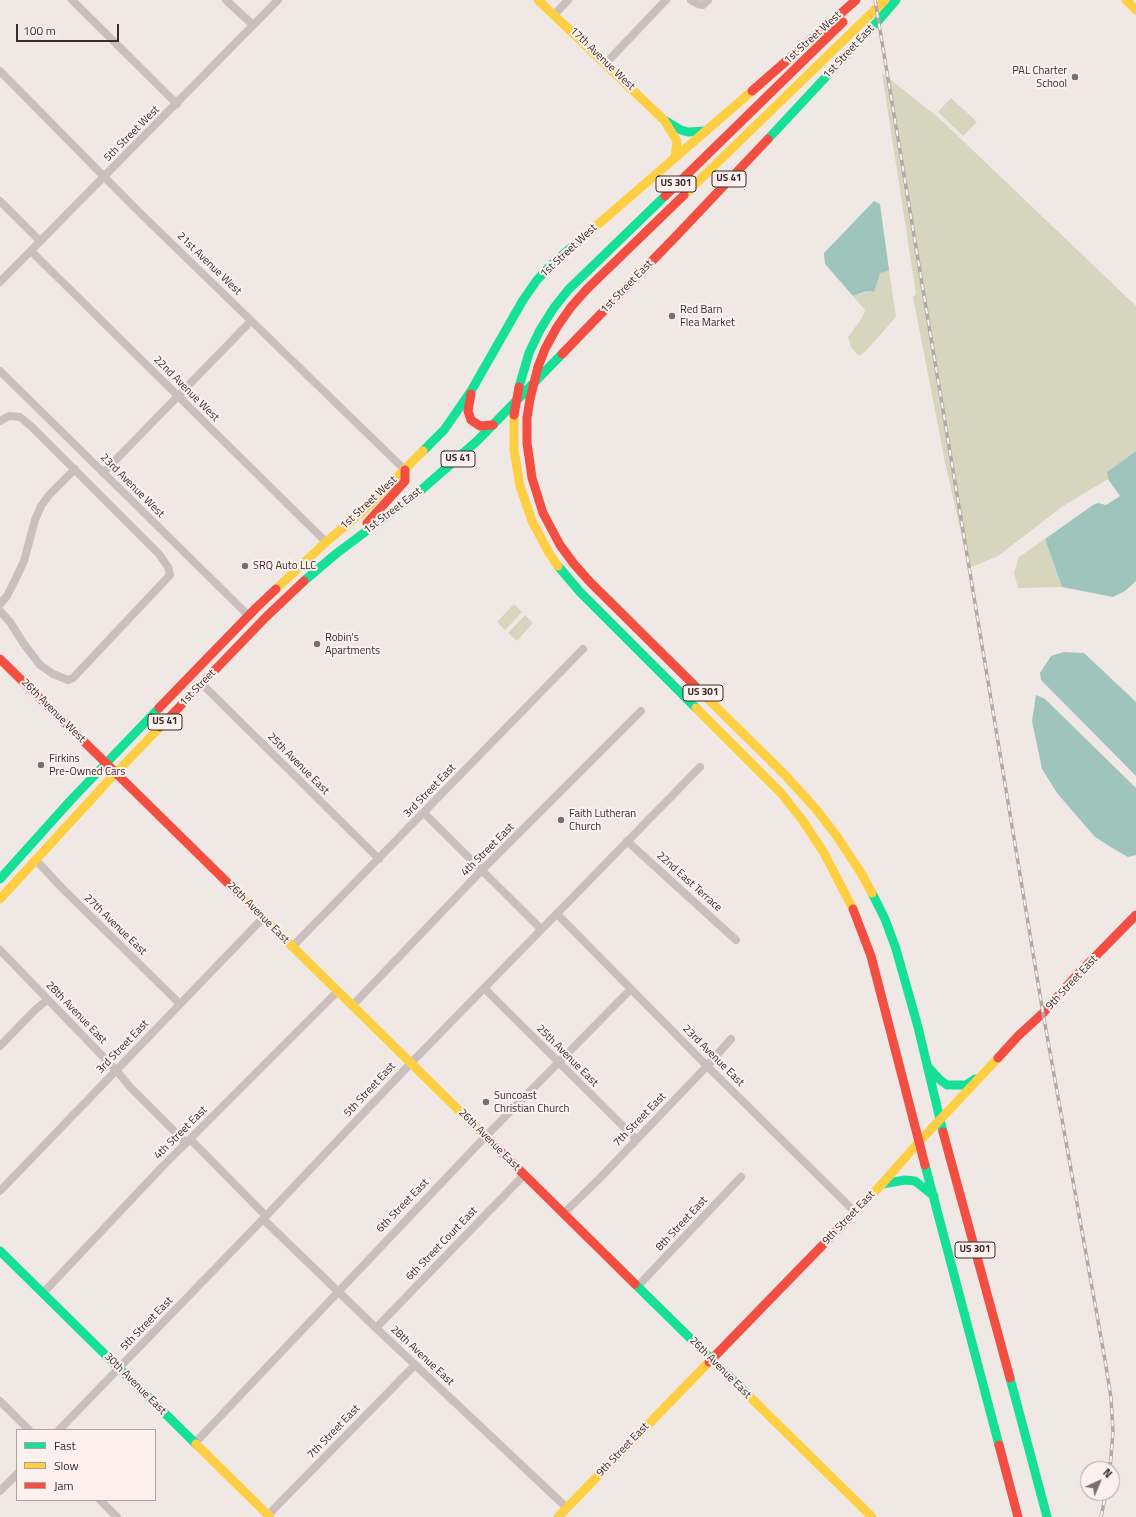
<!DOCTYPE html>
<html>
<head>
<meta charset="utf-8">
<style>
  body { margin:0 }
  #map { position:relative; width:1136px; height:1517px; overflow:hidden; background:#f0e8e4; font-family:"Titillium Web",sans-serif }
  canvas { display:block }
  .legend { position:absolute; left:16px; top:1429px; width:140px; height:72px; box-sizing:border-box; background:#fcf1ec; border:1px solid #afa29e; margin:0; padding:5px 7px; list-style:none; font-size:12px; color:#3b2b29 }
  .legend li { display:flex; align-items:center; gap:8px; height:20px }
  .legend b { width:20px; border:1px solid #afa29e }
  .north { position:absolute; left:1080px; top:1461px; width:40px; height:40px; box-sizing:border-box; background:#fcf1ec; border:1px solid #afa29e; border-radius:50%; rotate:44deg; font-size:11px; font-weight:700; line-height:16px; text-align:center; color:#3b2b29 }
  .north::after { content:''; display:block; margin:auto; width:14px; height:18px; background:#7a6d6a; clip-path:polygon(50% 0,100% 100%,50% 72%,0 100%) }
  .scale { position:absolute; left:16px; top:24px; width:103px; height:18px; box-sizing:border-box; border:2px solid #3b2b29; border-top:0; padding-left:5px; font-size:12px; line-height:14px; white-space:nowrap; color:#3b2b29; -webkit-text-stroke:3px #fcf1ec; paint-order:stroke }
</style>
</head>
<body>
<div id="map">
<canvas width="1136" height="1517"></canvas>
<ul class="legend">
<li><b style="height:5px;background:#16e098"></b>Fast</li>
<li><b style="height:5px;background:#ffcf43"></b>Slow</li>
<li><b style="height:5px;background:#f24e42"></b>Jam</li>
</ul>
<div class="north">N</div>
<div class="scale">100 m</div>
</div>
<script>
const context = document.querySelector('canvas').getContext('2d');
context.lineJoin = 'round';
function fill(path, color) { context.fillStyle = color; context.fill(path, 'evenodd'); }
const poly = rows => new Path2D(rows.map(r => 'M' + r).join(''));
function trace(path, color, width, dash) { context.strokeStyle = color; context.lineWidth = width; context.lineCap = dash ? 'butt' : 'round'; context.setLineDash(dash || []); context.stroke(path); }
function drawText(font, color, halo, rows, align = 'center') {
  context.font = font + ' "Titillium Web",sans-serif'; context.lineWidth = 4; context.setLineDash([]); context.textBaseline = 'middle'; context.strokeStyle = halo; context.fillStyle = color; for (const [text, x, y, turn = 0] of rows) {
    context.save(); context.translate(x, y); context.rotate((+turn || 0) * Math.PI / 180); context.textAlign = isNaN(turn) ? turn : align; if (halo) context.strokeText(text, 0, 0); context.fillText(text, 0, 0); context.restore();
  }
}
fill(poly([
  [882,73,939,118,1136,306,1136,451,1107,472,1108,479,1063,506,998,556,969,568,945,462,913,297,916,294],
  [951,98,977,122,963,136,938,112],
  [886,270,889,270,896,317,865,352,859,356,851,347,848,337,862,318,865,310,853,296,870,291,880,273],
  [1045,539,1062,587,1018,588,1014,573,1019,557],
  [514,604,522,612,505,630,497,622],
  [525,615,533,623,517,641,508,633]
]), '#d6d5bd');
fill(poly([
  [874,201,880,204,889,270,880,273,874,292,870,291,864,292,853,296,825,264,824,253],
  [1136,451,1136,581,1125,591,1113,597,1062,587,1045,539,1093,505,1098,503,1106,505,1120,496,1108,479,1107,472],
  [1064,652,1084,653,1136,702,1136,776,1041,680,1040,673,1051,656],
  [1036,695,1045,699,1136,788,1136,855,1128,857,1114,849,1095,837,1057,793,1042,769,1032,721]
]), '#9ec4bc');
trace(poly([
  [72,0,177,104],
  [226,0,253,25],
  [691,0,698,4,703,5,708,0],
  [555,14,568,0],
  [606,63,666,0],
  [0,71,136,209,405,470],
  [0,201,40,241],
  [31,251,326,542],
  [0,282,278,0],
  [0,371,249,616],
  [0,421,9,416,20,417,32,427,159,554,168,567,170,575,73,678,68,680,53,674,40,665,24,644,10,622,0,611],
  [103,473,251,321],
  [0,604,7,596,17,576,24,561,35,520,41,506,49,495,75,469],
  [202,684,379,859],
  [424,813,541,929],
  [627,841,736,940],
  [36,860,61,887,180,1004],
  [557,914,707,1066,855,1212],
  [292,947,583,649],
  [0,950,116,1070,130,1087,186,1143],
  [484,988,636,1139],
  [352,1006,482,870,641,711],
  [0,1046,35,1010,47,1000],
  [190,1139,266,1216],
  [0,1191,263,918],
  [563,1214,600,1178,707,1066,731,1039],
  [263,1219,376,1328,567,1508],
  [638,1286,741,1177],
  [43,1293,162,1167,337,992],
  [376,1328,524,1175],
  [0,1401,29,1430],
  [59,1430,266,1216,411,1063,700,767],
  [195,1443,485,1137,631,989],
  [0,1491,17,1474],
  [100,1500,117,1517],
  [268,1515,415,1365]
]), '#cabfbc', 8);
trace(poly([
  [666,121,681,130,688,132,706,131],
  [768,139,878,21,896,0],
  [519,387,529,353,540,330,553,309,568,290,665,196],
  [423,451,444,430,471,391,523,300,537,280,550,266,580,240],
  [558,566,580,592,696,708],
  [304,581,337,553,420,491,477,441,562,354],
  [0,879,70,801,159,708],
  [872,893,885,919,896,949,918,1027,943,1132],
  [929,1068,939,1079,947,1085,966,1085,975,1079],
  [925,1165,999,1445],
  [882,1184,905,1180,915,1181,934,1196],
  [0,1251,196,1444],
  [635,1284,750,1397],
  [1010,1378,1047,1517]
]), '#16e098', 9);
trace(poly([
  [538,0,664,120,677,141,675,157],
  [1126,0,1136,10],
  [684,195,885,0],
  [580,240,752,91],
  [514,415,514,450,520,486,532,521,549,553,558,566],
  [276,589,326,542,363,511,423,451],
  [695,686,786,776,815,808,836,835,861,873,872,893],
  [696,708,781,793,803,821,824,853,853,909],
  [239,894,485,1136],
  [0,899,109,780,160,727],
  [848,1219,882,1184,918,1143,998,1058],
  [750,1397,872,1517],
  [196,1444,270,1517],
  [558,1517,709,1362]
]), '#ffcf43', 9);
trace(poly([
  [752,91,856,0],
  [665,196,843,22],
  [562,354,680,232,768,139],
  [538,367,545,349,557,327,571,307,587,289,684,195],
  [471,394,468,411,471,420,480,426,493,425],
  [530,399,527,418,527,443,532,478,543,513,560,545,574,564,590,582,695,686],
  [367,523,405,481,405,470],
  [0,659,239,894],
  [159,708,257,607,276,589],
  [160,727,266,617,304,581],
  [853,909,871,956,925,1165],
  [998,1058,1018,1036,1043,1013,1076,976,1136,915],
  [943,1132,1010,1378],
  [485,1136,635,1284],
  [709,1362,848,1219],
  [999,1445,1018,1517]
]), '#f24e42', 9);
const rail = poly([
  [875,0,1043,1013,1105,1360,1111,1398,1113,1432,1110,1469],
  [1101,1517,1106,1493]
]);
trace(rail, '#b1a9a7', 3.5);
trace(rail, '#fcf1ec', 2, [6]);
trace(poly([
  [530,399,538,367],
  [514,415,519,387]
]), '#f24e42', 9);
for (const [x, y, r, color] of [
  [1075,77,4,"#7a6d6a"],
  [672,316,4,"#7a6d6a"],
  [245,566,4,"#7a6d6a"],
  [317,644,4,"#7a6d6a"],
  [41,765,4,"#7a6d6a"],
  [561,820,4,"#7a6d6a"],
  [486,1102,4,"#7a6d6a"]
]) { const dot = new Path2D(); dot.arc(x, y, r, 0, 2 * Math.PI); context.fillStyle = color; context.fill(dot); trace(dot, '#fcf1ec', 1.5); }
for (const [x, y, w] of [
  [729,179,34],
  [676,184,40],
  [458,459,34],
  [703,693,40],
  [165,722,34],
  [975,1250,40]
]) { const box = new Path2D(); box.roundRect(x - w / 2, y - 8, w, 16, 3); context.fillStyle = '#fcf1ec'; context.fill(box); trace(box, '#3b2b29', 1); }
drawText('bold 10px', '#3b2b29', null, [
  ["US 41",729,179],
  ["US 301",676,184],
  ["US 41",458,459],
  ["US 301",703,693],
  ["US 41",165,722],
  ["US 301",975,1250]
]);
drawText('11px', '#3b2b29', '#fcf1ec', [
  ["1st Street West",813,38,-42],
  ["1st Street East",849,52,-47],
  ["17th Avenue West",602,59,44],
  ["5th Street West",132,134,-45],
  ["1st Street West",569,251,-43],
  ["21st Avenue West",209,264,44],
  ["1st Street East",627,287,-46],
  ["22nd Avenue West",186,389,45],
  ["23rd Avenue West",132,486,45],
  ["1st Street West",369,503,-43],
  ["1st Street East",393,511,-37],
  ["1st Street",198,688,-46],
  ["26th Avenue West",53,711,45],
  ["25th Avenue East",298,764,45],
  ["3rd Street East",430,791,-46],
  ["4th Street East",488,850,-45],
  ["22nd East Terrace",689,882,42],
  ["26th Avenue East",258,913,45],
  ["27th Avenue East",115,925,44],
  ["9th Street East",1072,983,-47],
  ["28th Avenue East",76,1013,46],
  ["3rd Street East",123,1047,-46],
  ["25th Avenue East",567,1056,45],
  ["23rd Avenue East",713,1056,45],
  ["5th Street East",370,1090,-47],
  ["7th Street East",640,1120,-46],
  ["4th Street East",181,1133,-45],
  ["26th Avenue East",489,1140,45],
  ["6th Street East",403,1206,-46],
  ["9th Street East",849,1218,-46],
  ["8th Street East",682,1224,-47],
  ["6th Street Court East",442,1244,-46],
  ["5th Street East",147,1324,-46],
  ["28th Avenue East",422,1356,43],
  ["26th Avenue East",720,1368,45],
  ["30th Avenue East",135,1384,45],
  ["7th Street East",334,1432,-46],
  ["9th Street East",623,1450,-46]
]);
drawText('11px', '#3b2b29', '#fcf1ec', [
  ["PAL Charter",1067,71,"right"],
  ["School",1067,84,"right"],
  ["Red Barn",680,310],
  ["Flea Market",680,323],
  ["SRQ Auto LLC",253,566],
  ["Robin's",325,638],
  ["Apartments",325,651],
  ["Firkins",49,759],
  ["Pre-Owned Cars",49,772],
  ["Faith Lutheran",569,814],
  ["Church",569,827],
  ["Suncoast",494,1096],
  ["Christian Church",494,1109]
], 'left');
</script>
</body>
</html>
